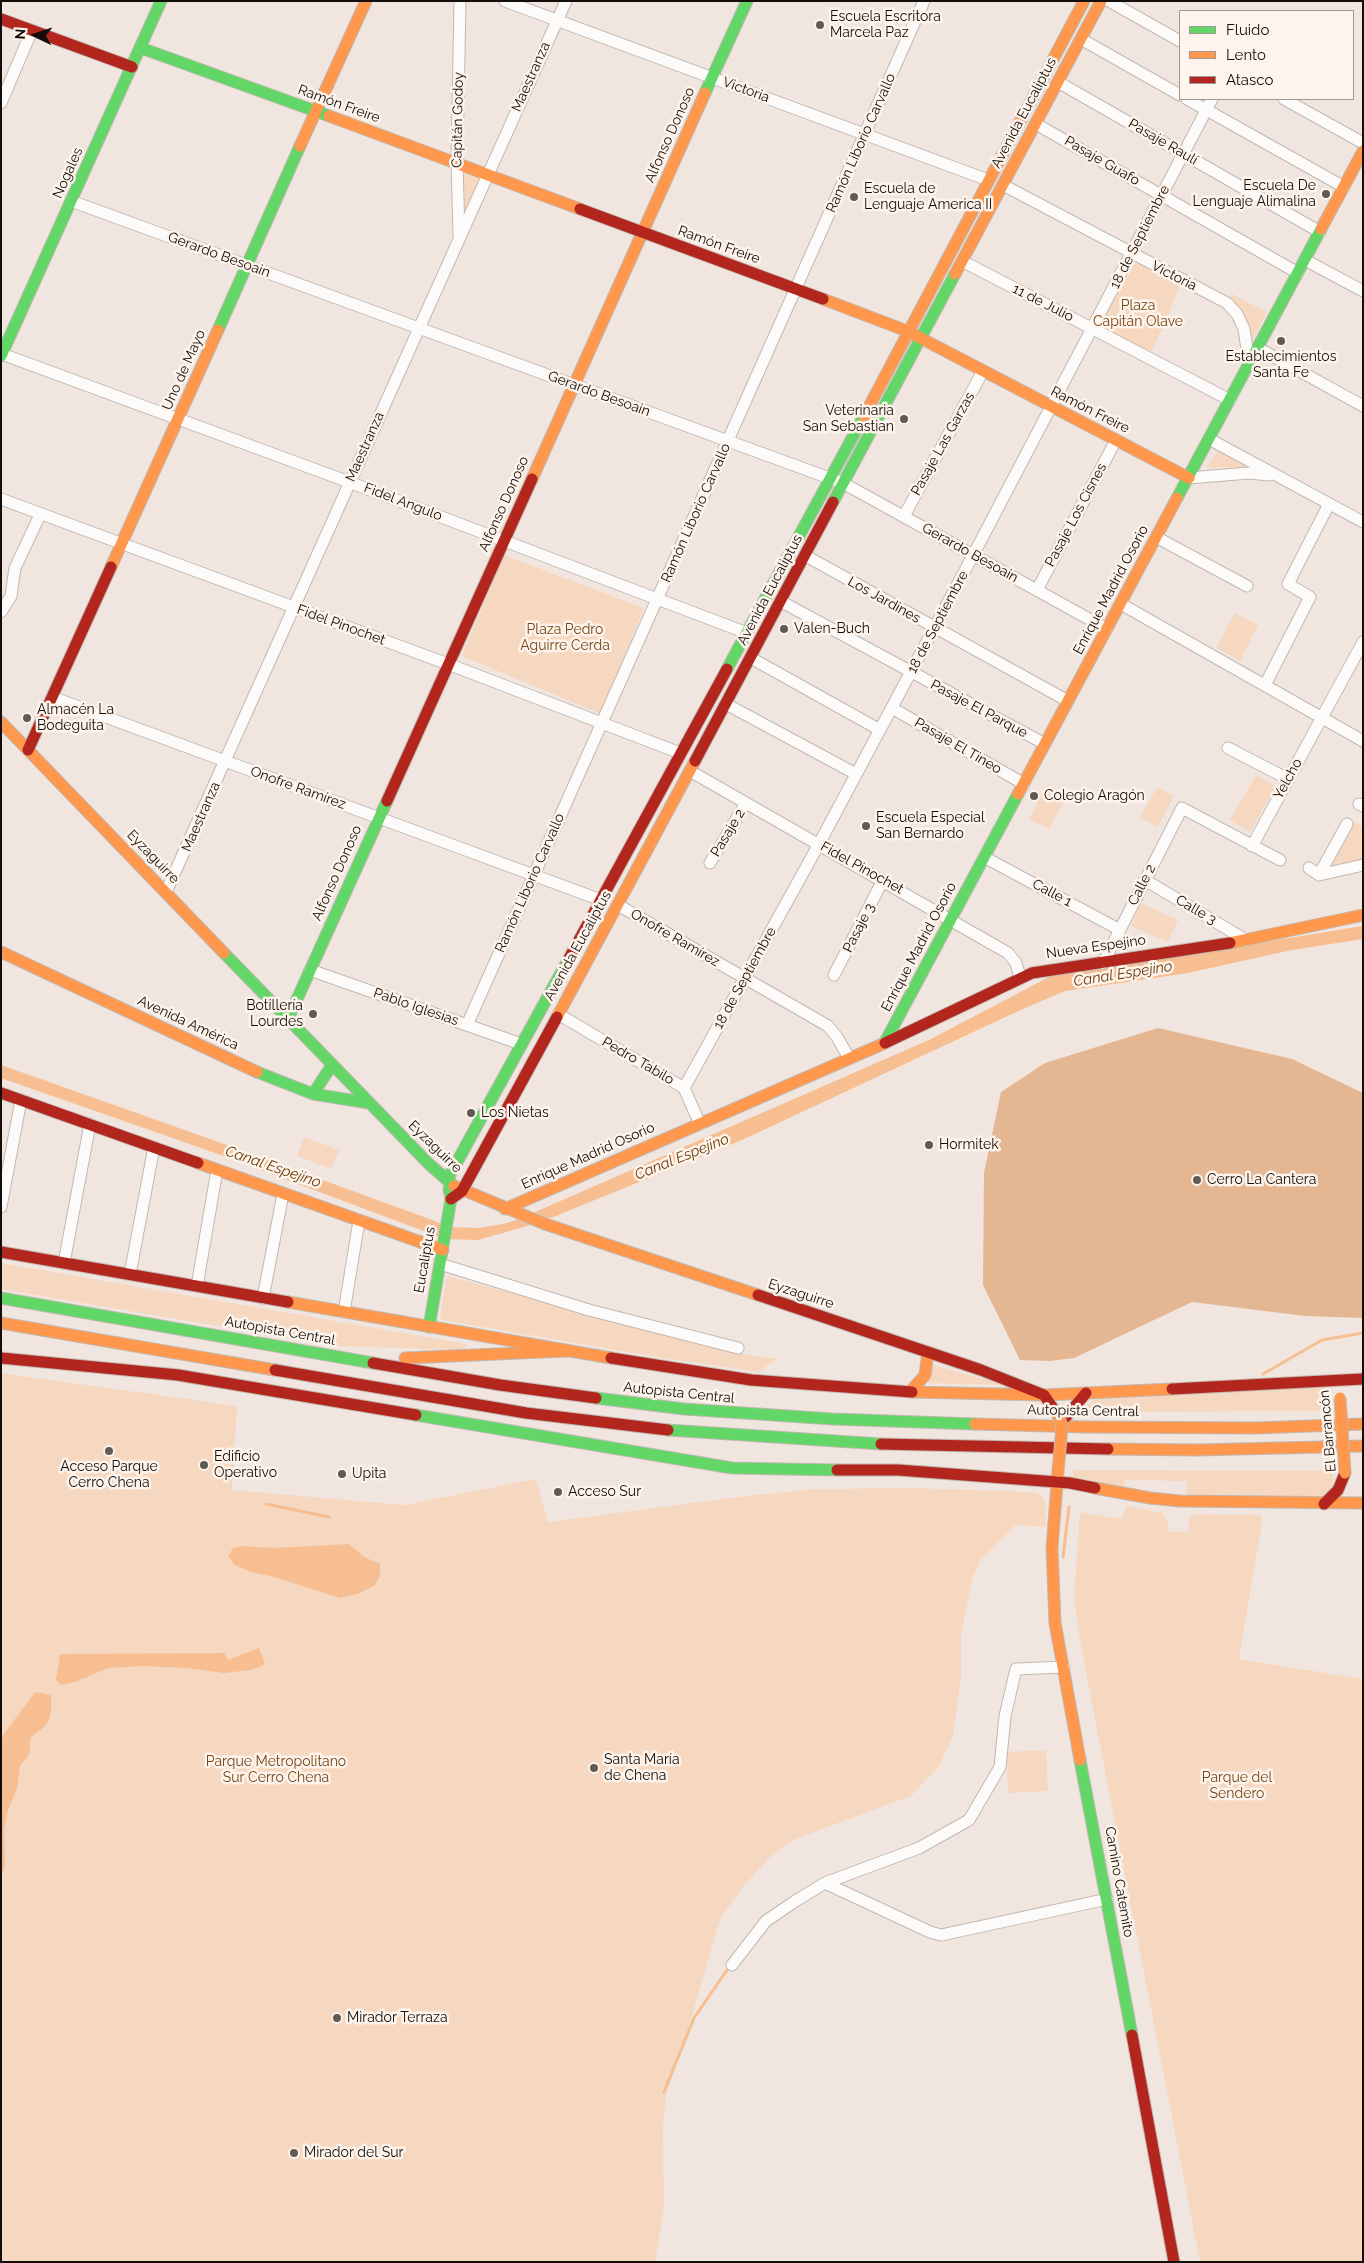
<!DOCTYPE html>
<html>
<head>
<meta charset="utf-8">
<style>
  body { margin:0 }
  #map { position:relative; width:1364px; height:2263px; overflow:hidden; background:#f0e6df; font-family:Raleway,sans-serif }
  canvas { display:block }
  .frame { position:absolute; inset:0; border:2px solid #130e0a; pointer-events:none }
  .legend { position:absolute; left:1179px; top:10px; width:175px; height:90px; box-sizing:border-box; background:#fef4ec; border:1px solid #a09892; margin:0; padding:6px 9px; list-style:none; font-size:15px; color:#130e0a }
  .legend li { display:flex; align-items:center; gap:10px; height:25px }
  .legend b { width:25px; border:1px solid #a09892 }
  .north { position:absolute; left:10px; top:10px; width:50px; height:50px; -webkit-text-stroke:4px #fef4ec; paint-order:stroke; rotate:274deg; font-size:14px; font-weight:700; line-height:20px; text-align:center; color:#130e0a }
  .north::after { content:''; display:block; margin:auto; width:18px; height:22px; background:#130e0a; clip-path:polygon(50% 0,100% 100%,50% 72%,0 100%) }
</style>
</head>
<body>
<div id="map">
<canvas width="1364" height="2263"></canvas>
<div class="frame"></div>
<ul class="legend">
<li><b style="height:6px;background:#63d668"></b>Fluido</li>
<li><b style="height:6px;background:#ff974d"></b>Lento</li>
<li><b style="height:6px;background:#b3261e"></b>Atasco</li>
</ul>
<div class="north">N</div>
</div>
<script>
const context = document.querySelector('canvas').getContext('2d');
context.lineJoin = 'round';
function fill(path, color) { context.fillStyle = color; context.fill(path, 'evenodd'); }
const poly = rows => new Path2D(rows.map(r => 'M' + r).join(''));
function trace(path, color, width, dash) { context.strokeStyle = color; context.lineWidth = width; context.lineCap = dash ? 'butt' : 'round'; context.setLineDash(dash || []); context.stroke(path); }
function drawText(font, color, halo, rows, align = 'center') {
  context.font = font + ' Raleway,sans-serif'; context.lineWidth = 5; context.setLineDash([]); context.textBaseline = 'middle'; context.strokeStyle = halo; context.fillStyle = color; for (const [text, x, y, turn = 0] of rows) {
    context.save(); context.translate(x, y); context.rotate((+turn || 0) * Math.PI / 180); context.textAlign = isNaN(turn) ? turn : align; if (halo) context.strokeText(text, 0, 0); context.fillText(text, 0, 0); context.restore();
  }
}
fill(poly([
  [461,173,481,179,466,210,462,209],
  [1134,264,1139,264,1180,285,1165,324,1149,355,1101,329,1102,323],
  [1232,294,1267,312,1254,338,1251,337,1230,299],
  [1218,450,1252,467,1206,468],
  [504,555,644,608,601,714,462,656],
  [1235,613,1258,625,1240,661,1216,648],
  [1256,775,1276,786,1250,832,1230,820],
  [1047,784,1067,795,1049,829,1029,819],
  [1157,787,1174,796,1158,827,1140,817],
  [1352,821,1363,827,1363,861,1332,869,1329,864],
  [1141,903,1178,920,1168,942,1131,926],
  [304,1137,339,1150,331,1169,297,1156],
  [1,1263,467,1344,464,1350,333,1346,1,1289],
  [447,1276,732,1352,777,1359,759,1372,657,1357,442,1320,440,1317],
  [933,1365,1005,1385,927,1383],
  [1,1373,237,1406,232,1490,405,1505,536,1479,548,1522,738,1497,815,1489,912,1488,1034,1492,1042,1496,1045,1502,1046,1527,1016,1525,980,1561,972,1580,961,1636,961,1676,953,1736,939,1766,911,1796,795,1839,769,1858,742,1888,720,1919,688,2030,666,2095,663,2129,664,2209,655,2262,1,2262],
  [1323,1384,1326,1411,1087,1412,1087,1406,1096,1397],
  [1073,1470,1333,1471,1333,1485,1321,1500,1185,1498,1187,1481,1125,1480,1123,1490,1073,1477],
  [1126,1506,1163,1513,1168,1522,1169,1532,1188,1531,1189,1518,1192,1514,1261,1515,1262,1523,1239,1659,1363,1679,1363,2262,1200,2262,1081,1647,1074,1599,1080,1512,1121,1519],
  [1046,1750,1048,1791,1008,1793,1006,1752]
]), '#f6d8c1');
fill(poly([
  [1158,1028,1292,1059,1363,1093,1363,1318,1305,1316,1192,1302,1074,1358,1050,1361,1020,1360,983,1285,984,1173,1001,1092,1045,1063]
]), '#e4b792');
fill(poly([
  [1363,926,1363,939,1292,950,1188,973,1065,991,1014,1013,742,1140,541,1222,478,1240,445,1239,218,1154,1,1078,1,1065,213,1140,435,1221,447,1227,480,1228,507,1223,526,1216,929,1040,1049,977],
  [349,1544,364,1557,380,1564,380,1576,374,1586,357,1594,340,1598,274,1577,251,1572,235,1565,228,1556,233,1548,242,1546,274,1548],
  [259,1648,265,1664,251,1670,224,1673,186,1668,141,1666,108,1668,75,1682,61,1685,56,1680,60,1654,224,1653,228,1660],
  [35,1692,51,1695,51,1712,49,1719,44,1727,31,1737,29,1755,20,1766,17,1789,8,1810,4,1829,5,1867,1,1874,1,1738]
]), '#f6be91');
trace(poly([
  [1263,1374,1322,1340,1363,1333],
  [266,1504,329,1517],
  [1063,1557,1069,1507],
  [664,2092,694,2018,727,1970]
]), '#f6be91', 3);
const street = poly([
  [505,1,988,180],
  [1109,1,1180,41],
  [1081,39,1180,95],
  [1058,82,1320,232],
  [1187,99,1344,187],
  [1284,99,1363,143],
  [1,103,32,30],
  [1036,124,1298,273],
  [1003,185,1227,303,1237,314,1244,329,1249,362],
  [71,201,843,483,1107,629],
  [459,235,457,163,460,1],
  [1305,260,1363,291],
  [962,261,1230,400],
  [1258,348,1363,406],
  [2,354,349,482,747,633],
  [1209,439,1363,522],
  [1189,478,1249,473,1269,475],
  [1,499,448,664,680,753],
  [904,516,983,371],
  [1156,537,1247,586],
  [806,556,1068,701],
  [1037,590,1116,440],
  [782,602,1045,744],
  [1121,604,1363,741],
  [1,612,11,596,15,568,40,515],
  [751,658,880,730],
  [1265,685,1310,597,1288,584,1329,504],
  [52,697,601,900],
  [726,704,856,774],
  [892,708,1024,784],
  [1228,748,1288,779],
  [690,771,1008,953,1016,963,1020,977],
  [1359,804,1363,806],
  [1252,846,1363,642],
  [984,857,1120,930],
  [710,863,746,803],
  [1309,868,1319,875,1363,865],
  [1319,875,1347,824],
  [1145,880,1246,940],
  [166,892,566,1],
  [618,905,828,1026,837,1037,849,1058],
  [1103,963,1182,808,1280,860],
  [310,970,521,1044],
  [834,975,883,880],
  [558,1014,684,1088,700,1124],
  [467,1025,924,1],
  [684,1088,819,844,978,546,1212,99],
  [1,1207,21,1100],
  [64,1263,90,1124],
  [440,1264,589,1310,738,1348],
  [130,1274,154,1147],
  [197,1286,217,1170],
  [263,1298,283,1194],
  [344,1312,359,1221],
  [825,1883,930,1932,941,1935,1107,1899],
  [732,1965,766,1921,794,1902,825,1883,919,1848,969,1820,1000,1767,1005,1716,1016,1669,1064,1667]
]);
const fast = poly([
  [141,48,329,116],
  [705,93,747,1],
  [218,330,300,146],
  [1,356,161,1],
  [1177,498,1321,229],
  [833,502,955,274],
  [727,669,864,416],
  [224,953,429,1164,454,1186],
  [288,1019,387,801],
  [885,1042,1018,794],
  [257,1072,313,1094,369,1103],
  [313,1094,332,1065],
  [447,1180,567,962],
  [1,1298,373,1363],
  [429,1327,451,1199,449,1189],
  [596,1398,684,1409,833,1419,975,1424],
  [416,1415,732,1468,837,1470],
  [668,1430,881,1444],
  [1080,1760,1132,2035]
]);
const slow = poly([
  [329,116,580,209],
  [300,146,366,1],
  [1321,229,1363,151],
  [955,274,1101,1],
  [823,299,907,331,1189,478],
  [864,416,1084,1],
  [532,479,705,93],
  [111,567,218,330],
  [1,722,224,953],
  [1018,794,1177,498],
  [1230,943,1363,915],
  [1,952,257,1072],
  [557,1017,695,761],
  [198,1163,443,1250],
  [454,1186,545,1224,758,1295],
  [505,1209,885,1043],
  [288,1302,611,1358],
  [1,1323,275,1370],
  [405,1358,567,1351],
  [910,1392,925,1375,928,1352],
  [912,1392,1044,1395,1172,1389],
  [975,1424,1085,1427,1256,1428,1363,1424],
  [1108,1449,1197,1450,1363,1446],
  [1058,1471,1052,1548,1055,1623,1080,1760],
  [1095,1488,1150,1498,1180,1501,1363,1503]
]);
const jam = poly([
  [1,19,132,67],
  [580,209,823,299],
  [28,750,111,567],
  [695,761,833,502],
  [387,801,532,479],
  [567,962,727,669],
  [885,1043,1032,973,1230,943],
  [1,1093,198,1163],
  [451,1199,462,1191,557,1017],
  [1,1252,288,1302],
  [758,1295,981,1370,1044,1395,1059,1417],
  [1,1358,178,1375,416,1415],
  [611,1358,751,1380,912,1392],
  [373,1363,500,1385,596,1398],
  [275,1370,526,1413,668,1430],
  [1172,1389,1363,1379],
  [1066,1417,1086,1393],
  [881,1444,1108,1449],
  [837,1470,898,1470,1070,1483,1095,1488],
  [1324,1504,1338,1490,1345,1473],
  [1132,2035,1174,2262]
]);
trace(street, '#c0b8b2', 13);
trace(fast, '#c0b8b2', 13);
trace(slow, '#c0b8b2', 13);
trace(jam, '#c0b8b2', 13);
trace(street, '#fdfbfa', 11);
trace(fast, '#63d668', 11);
trace(slow, '#ff974d', 11);
trace(jam, '#b3261e', 11);
const slowBridge = poly([
  [1340,1398,1345,1473],
  [1058,1471,1062,1427,1059,1417]
]);
trace(slowBridge, '#c0b8b2', 13, []);
trace(slowBridge, '#ff974d', 11);
for (const [x, y, r, color] of [
  [820,25,5,"#605a55"],
  [1326,194,5,"#605a55"],
  [854,197,5,"#605a55"],
  [1281,341,5,"#605a55"],
  [904,419,5,"#605a55"],
  [784,629,5,"#605a55"],
  [27,718,5,"#605a55"],
  [1034,796,5,"#605a55"],
  [866,826,5,"#605a55"],
  [313,1014,5,"#605a55"],
  [471,1113,5,"#605a55"],
  [929,1145,5,"#605a55"],
  [1197,1180,5,"#605a55"],
  [109,1451,5,"#605a55"],
  [204,1465,5,"#605a55"],
  [342,1474,5,"#605a55"],
  [558,1492,5,"#605a55"],
  [594,1768,5,"#605a55"],
  [337,2018,5,"#605a55"],
  [294,2153,5,"#605a55"]
]) { const dot = new Path2D(); dot.arc(x, y, r, 0, 2 * Math.PI); context.fillStyle = color; context.fill(dot); trace(dot, '#fef4ec', 2); }
drawText('14px', '#130e0a', '#fef4ec', [
  ["Escuela Escritora",830,17],
  ["Marcela Paz",830,33],
  ["Escuela De",1316,186,"right"],
  ["Lenguaje Alimalina",1316,202,"right"],
  ["Escuela de",864,189],
  ["Lenguaje America II",864,205],
  ["Establecimientos",1281,357,"center"],
  ["Santa Fe",1281,373,"center"],
  ["Veterinaria",894,411,"right"],
  ["San Sebastian",894,427,"right"],
  ["Valen-Buch",794,629],
  ["Almacén La",37,710],
  ["Bodeguita",37,726],
  ["Colegio Aragón",1044,796],
  ["Escuela Especial",876,818],
  ["San Bernardo",876,834],
  ["Botillería",303,1006,"right"],
  ["Lourdes",303,1022,"right"],
  ["Los Nietas",481,1113],
  ["Hormitek",939,1145],
  ["Cerro La Cantera",1207,1180],
  ["Edificio",214,1457],
  ["Operativo",214,1473],
  ["Acceso Parque",109,1467,"center"],
  ["Cerro Chena",109,1483,"center"],
  ["Upita",352,1474],
  ["Acceso Sur",568,1492],
  ["Santa María",604,1760],
  ["de Chena",604,1776],
  ["Mirador Terraza",347,2018],
  ["Mirador del Sur",304,2153]
], 'left');
drawText('14px', '#130e0a', '#fef4ec', [
  ["Maestranza",531,77,-66],
  ["Victoria",746,90,20],
  ["Ramón Freire",339,104,20],
  ["Avenida Eucaliptus",1024,113,-62],
  ["Capitán Godoy",458,120,-89],
  ["Alfonso Donoso",670,135,-66],
  ["Pasaje Raulí",1163,142,30],
  ["Ramón Liborio Carvallo",861,143,-66],
  ["Pasaje Guafo",1102,161,30],
  ["Nogales",68,173,-66],
  ["18 de Septiembre",1140,237,-63],
  ["Ramón Freire",719,245,20],
  ["Gerardo Besoain",219,255,20],
  ["Victoria",1174,276,27],
  ["11 de Julio",1043,303,27],
  ["Uno de Mayo",184,370,-66],
  ["Gerardo Besoain",599,394,20],
  ["Ramón Freire",1090,410,27],
  ["Pasaje Las Garzas",943,444,-61],
  ["Maestranza",365,447,-66],
  ["Fidel Angulo",403,502,21],
  ["Alfonso Donoso",504,504,-66],
  ["Ramón Liborio Carvallo",696,513,-66],
  ["Pasaje Los Cisnes",1076,515,-62],
  ["Gerardo Besoain",970,553,29],
  ["Avenida Eucaliptus",770,590,-62],
  ["Enrique Madrid Osorio",1111,590,-62],
  ["Los Jardines",884,600,29],
  ["18 de Septiembre",938,622,-62],
  ["Fidel Pinochet",341,625,20],
  ["Pasaje El Parque",979,709,28],
  ["Pasaje El Tineo",958,746,30],
  ["Yelcho",1288,779,-61],
  ["Onofre Ramírez",298,788,20],
  ["Maestranza",201,817,-66],
  ["Pasaje 2",728,833,-59],
  ["Eyzaguirre",153,857,46],
  ["Fidel Pinochet",862,868,29],
  ["Alfonso Donoso",337,873,-66],
  ["Ramón Liborio Carvallo",530,883,-66],
  ["Calle 2",1142,885,-63],
  ["Calle 1",1052,893,28],
  ["Calle 3",1196,910,30],
  ["Pasaje 3",859,928,-63],
  ["Onofre Ramírez",675,938,30],
  ["Avenida Eucaliptus",578,946,-61],
  ["Enrique Madrid Osorio",919,947,-62],
  ["Nueva Espejino",1096,947,-8],
  ["18 de Septiembre",745,978,-61],
  ["Pablo Iglesias",416,1007,19],
  ["Avenida América",188,1023,25],
  ["Pedro Tabilo",638,1061,30],
  ["Eyzaguirre",435,1147,44],
  ["Enrique Madrid Osorio",588,1156,-24],
  ["Eucaliptus",425,1260,-80],
  ["Eyzaguirre",801,1294,18],
  ["Autopista Central",280,1331,10],
  ["Autopista Central",679,1393,6],
  ["Autopista Central",1083,1411,1],
  ["El Barrancón",1328,1431,-95],
  ["Camino Catemito",1119,1882,80]
]);
drawText('14px', '#764518', '#fef4ec', [
  ["Plaza",1138,306],
  ["Capitán Olave",1138,322],
  ["Plaza Pedro",565,630],
  ["Aguirre Cerda",565,646],
  ["Parque Metropolitano",276,1762],
  ["Sur Cerro Chena",276,1778],
  ["Parque del",1237,1778],
  ["Sendero",1237,1794]
]);
drawText('italic 15px', '#683907', '#fef4ec', [
  ["Canal Espejino",1123,974,-9],
  ["Canal Espejino",682,1157,-22],
  ["Canal Espejino",273,1167,19]
]);
</script>
</body>
</html>
